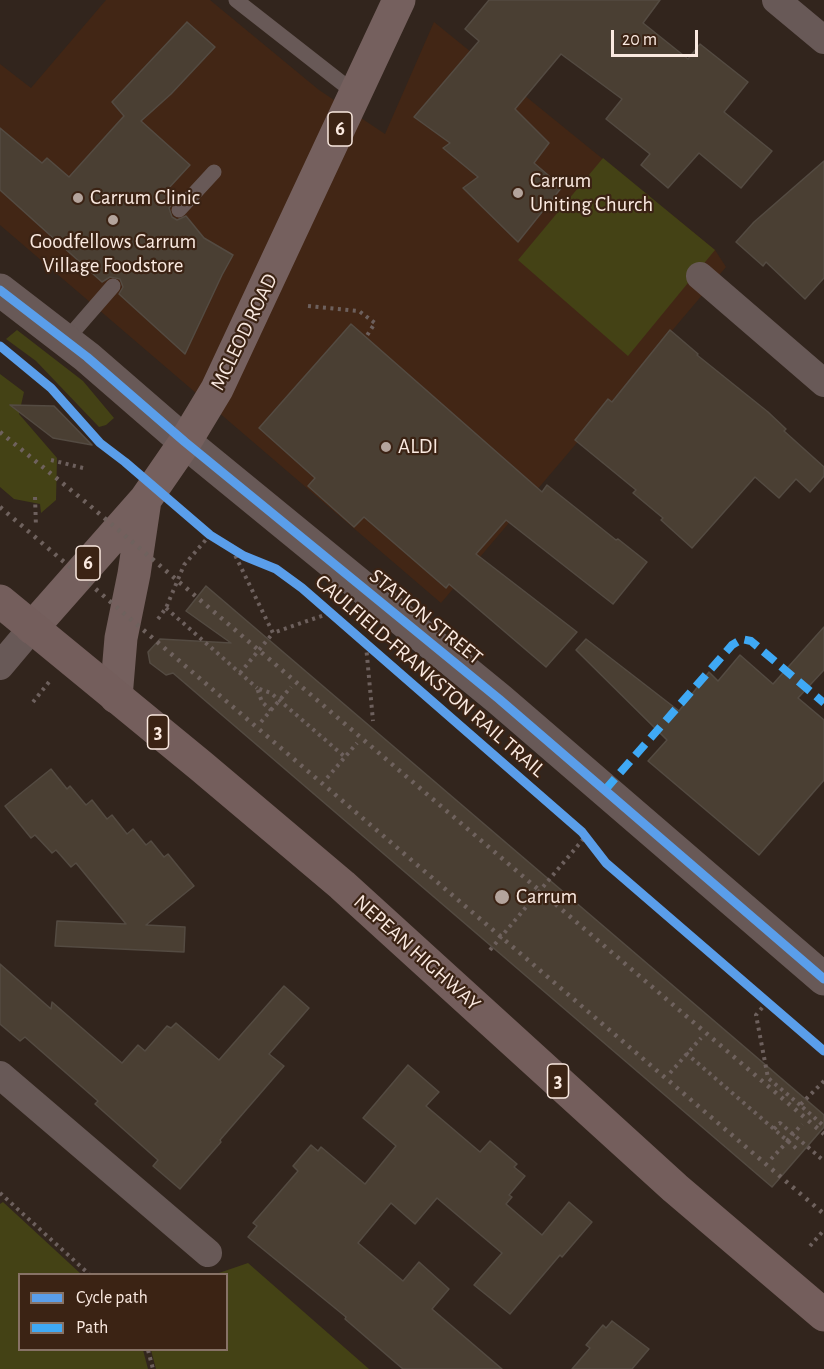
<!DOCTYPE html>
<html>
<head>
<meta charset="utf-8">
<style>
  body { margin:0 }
  #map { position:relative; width:824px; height:1369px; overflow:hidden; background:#32251d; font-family:"Alegreya Sans",sans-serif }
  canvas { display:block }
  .legend { position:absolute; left:18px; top:1273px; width:210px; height:78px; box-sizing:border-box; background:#3b2314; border:2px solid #877266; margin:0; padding:8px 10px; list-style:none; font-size:18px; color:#fae9e0 }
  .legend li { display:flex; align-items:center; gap:12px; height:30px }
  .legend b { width:30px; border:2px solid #877266 }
  .scale { position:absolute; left:611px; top:30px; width:87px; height:27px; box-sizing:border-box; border:3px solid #fae9e0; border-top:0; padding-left:8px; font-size:18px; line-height:21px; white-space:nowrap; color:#fae9e0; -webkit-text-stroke:4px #3b2314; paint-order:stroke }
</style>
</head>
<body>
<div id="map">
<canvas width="824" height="1369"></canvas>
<ul class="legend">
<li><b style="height:8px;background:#5a9eea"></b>Cycle path</li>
<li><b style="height:8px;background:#3fa9f5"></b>Path</li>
</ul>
<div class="scale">20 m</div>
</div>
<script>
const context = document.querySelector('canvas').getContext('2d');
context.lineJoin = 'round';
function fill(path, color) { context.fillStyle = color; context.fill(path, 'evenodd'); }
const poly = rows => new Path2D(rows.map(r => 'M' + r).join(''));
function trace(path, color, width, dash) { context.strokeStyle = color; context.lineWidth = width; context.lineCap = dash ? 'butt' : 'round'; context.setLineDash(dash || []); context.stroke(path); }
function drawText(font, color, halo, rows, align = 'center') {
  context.font = font + ' "Alegreya Sans",sans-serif'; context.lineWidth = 4.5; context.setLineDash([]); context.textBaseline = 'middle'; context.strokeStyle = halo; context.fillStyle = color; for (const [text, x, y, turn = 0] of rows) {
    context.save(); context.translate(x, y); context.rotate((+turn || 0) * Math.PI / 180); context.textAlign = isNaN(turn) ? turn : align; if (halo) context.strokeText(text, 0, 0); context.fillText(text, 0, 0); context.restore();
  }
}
fill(poly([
  [106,0,210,0,319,90,385,134,434,22,715,250,726,267,441,603,0,225,0,64,31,88]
]), '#422615');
fill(poly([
  [603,158,715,250,628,356,518,260],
  [17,330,83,381,114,418,106,425,99,427,36,361,6,339],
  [0,374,24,392,19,414,57,458,56,500,41,513,40,504,14,499,0,487],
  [3,1202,81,1274,20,1274,20,1350,143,1350,148,1369,0,1369,0,1204],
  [248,1263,369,1369,156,1369,151,1350,226,1350,226,1274,216,1274]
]), '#444215');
const building = poly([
  [489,0,660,0,643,23,688,59,700,44,748,82,724,112,772,151,741,188,699,153,668,188,641,165,650,154,606,119,622,99,561,54,515,109,549,143,534,163,562,187,518,242,463,188,478,177,443,148,450,143,414,117,479,41,465,29,489,0],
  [187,22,215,47,171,94,141,121,190,165,166,191,174,201,169,208,172,217,177,220,186,216,204,238,233,255,222,275,185,354,119,294,123,287,120,279,110,277,102,282,0,190,0,128,42,163,47,158,69,177,124,116,112,102,187,22],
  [824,161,824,278,805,299,766,262,763,266,736,242,754,222,824,161],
  [351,324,542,492,547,485,616,540,618,539,647,562,613,604,506,520,476,554,577,632,546,667,449,584,446,588,364,517,354,527,308,486,315,478,259,428,351,324],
  [670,330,698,354,697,355,768,412,786,429,784,431,824,467,824,476,810,492,796,479,779,498,755,477,692,548,661,520,663,518,633,493,636,490,575,440,608,399,612,402,670,330],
  [10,405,54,406,92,445,53,438,10,405],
  [206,586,824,1115,824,1127,772,1187,173,673,166,675,150,663,148,652,160,639,231,643,186,611,206,586],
  [824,627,824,670,798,698,824,720,824,780,759,855,648,761,667,740,576,650,586,639,679,711,709,672,718,681,740,655,773,684,824,627],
  [51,769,67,789,70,786,86,805,92,800,107,819,112,815,127,834,133,829,146,845,151,841,164,857,168,854,194,886,146,925,185,927,184,952,55,946,57,921,126,924,76,863,71,867,56,850,52,853,35,835,31,838,5,806,51,769],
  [0,964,51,1009,52,1002,122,1063,138,1045,145,1051,167,1026,171,1028,176,1023,219,1060,284,986,309,1008,269,1054,284,1066,220,1140,221,1142,180,1189,153,1166,158,1160,95,1104,98,1101,25,1037,20,1041,0,1024,0,964],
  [408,1065,439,1092,426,1106,480,1152,490,1141,517,1164,514,1167,525,1176,509,1195,512,1197,506,1204,542,1235,569,1202,592,1222,562,1257,560,1255,510,1314,474,1285,502,1253,437,1198,415,1224,391,1203,358,1243,403,1281,419,1262,449,1289,432,1309,502,1369,403,1369,345,1319,346,1317,248,1237,257,1226,253,1223,298,1171,293,1166,311,1145,318,1151,321,1147,365,1184,396,1146,363,1118,408,1065],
  [612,1321,649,1349,632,1369,572,1369,590,1348,586,1345,603,1325,606,1328,612,1321]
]);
fill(building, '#4a3f33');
trace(building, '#544b42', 1.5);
trace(poly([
  [308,306,359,311,375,323,366,337],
  [51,460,87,469],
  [35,497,36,527],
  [232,549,273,633,330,613],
  [166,608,257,688],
  [158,619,166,608,184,565,210,535],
  [366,645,373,721],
  [240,673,273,633],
  [33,702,49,682],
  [271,710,291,687],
  [261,722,271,710,262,702,257,688,271,693,345,757],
  [327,778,357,743],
  [490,950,585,837],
  [767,1002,756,1015,768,1078,800,1105],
  [686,1053,797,1149],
  [670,1073,701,1038],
  [824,1081,800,1105,824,1126],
  [774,1129,780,1123,824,1161],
  [787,1141,802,1124],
  [771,1159,788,1141],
  [0,1193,89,1274],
  [810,1246,824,1230],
  [148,1350,153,1369]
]), '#6d605d', 4, [3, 4.5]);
trace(poly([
  [236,0,356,94],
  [179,210,214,172],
  [66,340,113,286]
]), '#685957', 15);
trace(poly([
  [776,0,824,40],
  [700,276,824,383],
  [0,666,32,628],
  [0,1075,208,1253]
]), '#685957', 28);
trace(poly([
  [0,290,87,357,185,442,499,699,824,979]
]), '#685957', 33);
trace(poly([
  [32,628,145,500,185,442,217,389,399,0],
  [116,697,121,638,134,574,145,500]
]), '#75605e', 33);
trace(poly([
  [0,601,201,766,342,885,675,1188,824,1315]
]), '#745e5c', 33);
trace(poly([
  [0,432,88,504,824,1134],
  [0,507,824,1214]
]), '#6f625e', 4.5, [3, 6]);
trace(poly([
  [605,790,732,645,742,639,751,641,824,703]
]), '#3fa9f5', 8, [15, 8]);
trace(poly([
  [0,290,87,357,185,442,499,699,824,979],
  [0,346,51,388,100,443,125,462,210,535,244,556,276,569,302,588,582,832,606,863,824,1051]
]), '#5a9eea', 9);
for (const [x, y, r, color] of [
  [518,193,6,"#b4a49c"],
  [78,198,6,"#b4a49c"],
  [113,220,6,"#b4a49c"],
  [386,447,6,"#b4a49c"],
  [502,897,8,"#b4a49c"]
]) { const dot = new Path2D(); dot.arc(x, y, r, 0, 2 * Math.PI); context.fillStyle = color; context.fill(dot); trace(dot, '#3b2314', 2); }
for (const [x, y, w] of [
  [340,129,24],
  [88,563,24],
  [158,732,21],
  [558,1081,21]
]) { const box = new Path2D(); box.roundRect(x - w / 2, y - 17, w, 34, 4.5); context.fillStyle = '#3b2314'; context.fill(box); trace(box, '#fae9e0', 1.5); }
drawText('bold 20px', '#fae9e0', null, [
  ["6",340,129],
  ["6",88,563],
  ["3",158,732],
  ["3",558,1081]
]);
drawText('21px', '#fae9e0', '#3b2314', [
  ["Carrum",530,181],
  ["Uniting Church",530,205],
  ["Carrum Clinic",90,198],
  ["Goodfellows Carrum",113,242,"center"],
  ["Village Foodstore",113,266,"center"],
  ["ALDI",398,447],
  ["Carrum",516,897]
], 'left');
drawText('21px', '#fae9e0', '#3b2314', [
  ["MCLEOD ROAD",244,332,-64],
  ["STATION STREET",426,617,39],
  ["CAULFIELD-FRANKSTON RAIL TRAIL",430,676,41],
  ["NEPEAN HIGHWAY",417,953,42]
]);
</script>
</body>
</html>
